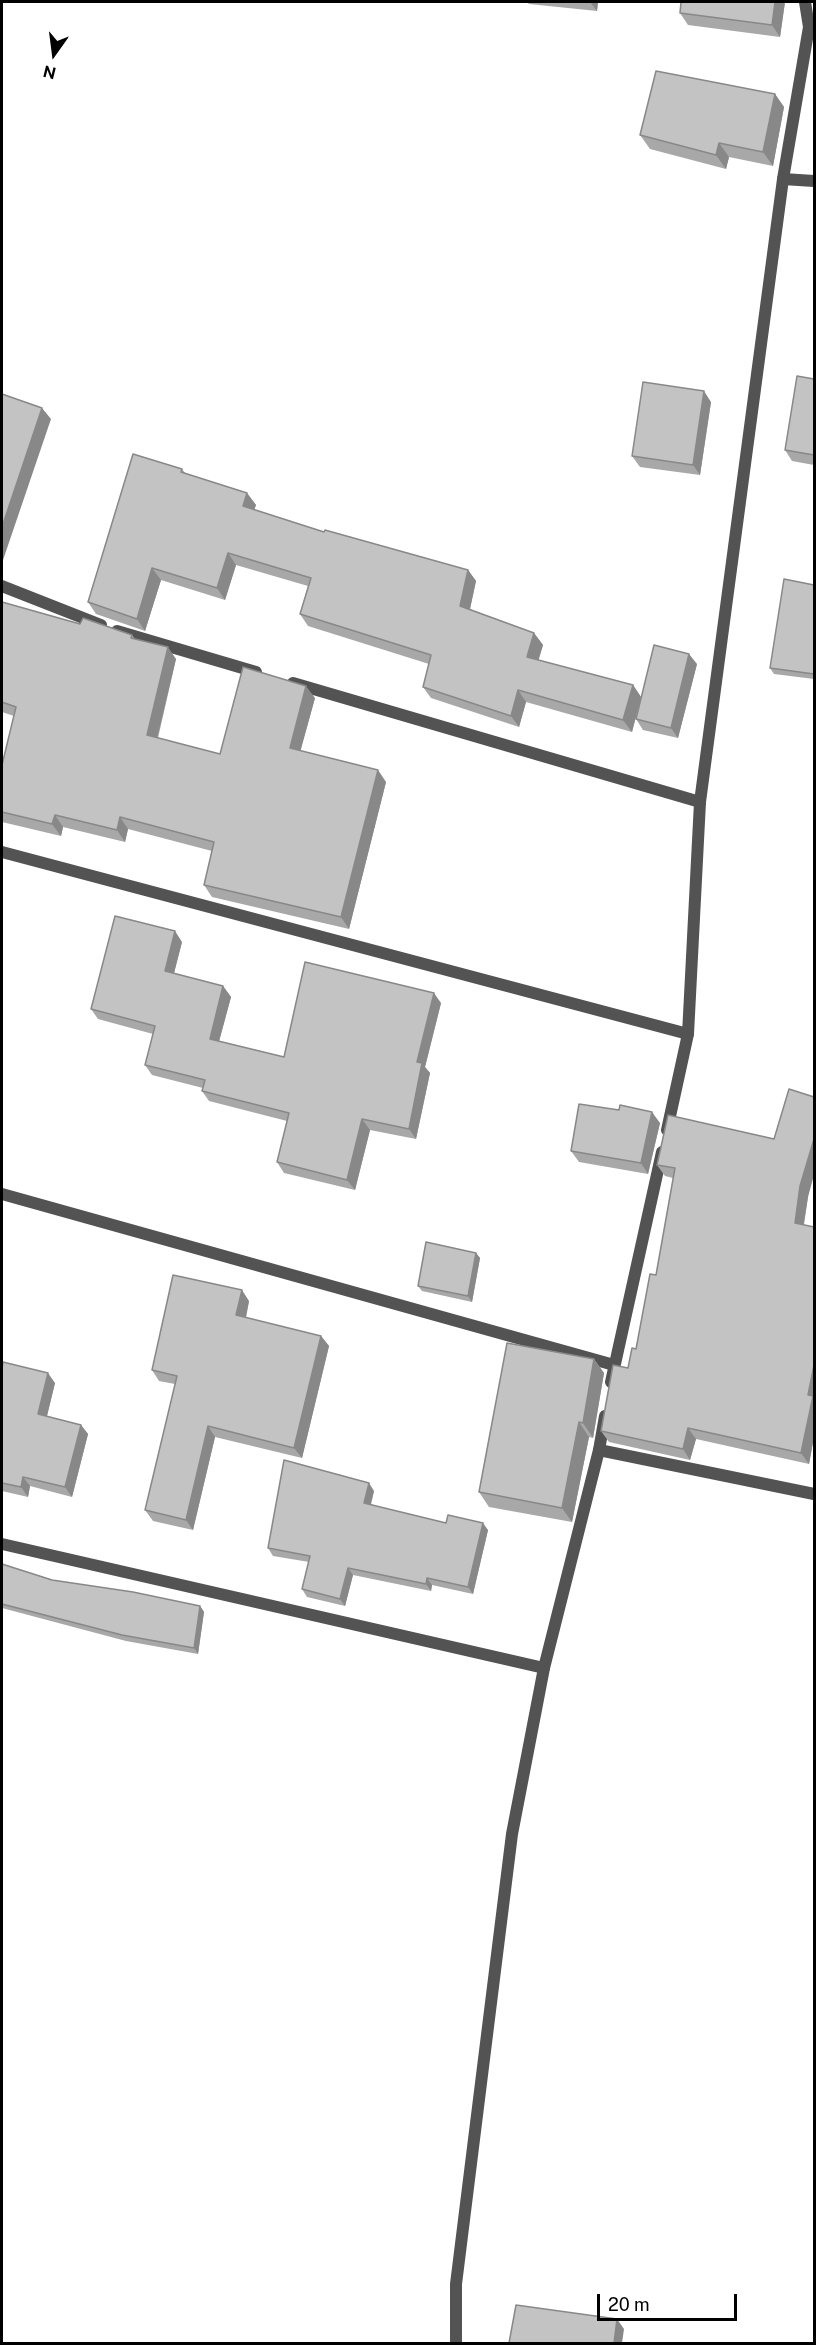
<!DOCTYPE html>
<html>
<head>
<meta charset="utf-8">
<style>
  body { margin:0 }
  #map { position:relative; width:816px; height:2345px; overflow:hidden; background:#fff; font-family:"Public Sans",sans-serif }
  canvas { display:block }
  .frame { position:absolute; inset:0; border:3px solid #000; pointer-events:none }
  .north { position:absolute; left:24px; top:24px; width:60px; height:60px; -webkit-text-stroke:4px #fff; paint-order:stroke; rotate:194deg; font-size:16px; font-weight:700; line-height:24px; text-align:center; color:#000 }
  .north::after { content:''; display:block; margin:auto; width:21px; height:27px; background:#000; clip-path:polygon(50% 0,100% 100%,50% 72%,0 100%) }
  .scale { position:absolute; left:597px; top:2294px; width:140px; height:27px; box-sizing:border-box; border:3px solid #000; border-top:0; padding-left:8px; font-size:18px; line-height:21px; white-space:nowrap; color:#000; -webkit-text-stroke:4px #fff; paint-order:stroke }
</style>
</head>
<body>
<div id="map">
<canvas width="816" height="2345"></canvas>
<div class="frame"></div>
<div class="north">N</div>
<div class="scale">20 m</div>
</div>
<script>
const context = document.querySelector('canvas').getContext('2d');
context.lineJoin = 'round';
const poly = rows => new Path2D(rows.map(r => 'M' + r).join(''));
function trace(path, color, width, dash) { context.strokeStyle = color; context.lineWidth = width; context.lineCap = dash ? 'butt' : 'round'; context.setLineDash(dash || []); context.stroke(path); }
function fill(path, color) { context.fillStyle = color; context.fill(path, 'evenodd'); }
trace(poly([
  [783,179,814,181],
  [2,586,101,625],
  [117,631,256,672],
  [293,683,700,802],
  [2,852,688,1034],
  [2,1194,614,1365],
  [599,1450,814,1494],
  [2,1544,544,1668]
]), '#535353', 12);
trace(poly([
  [667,1130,688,1034,700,802,783,179,809,27,805,2],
  [611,1382,662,1152],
  [456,2344,456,2284,512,1834,544,1668,599,1450,605,1416]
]), '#535353', 12);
fill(poly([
  [527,2,598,2,597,11,529,4],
  [785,2,780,37,688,25,680,13],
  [775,94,784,107,773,166,729,157,726,169,650,149,640,135],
  [814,379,814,465,792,461,785,450],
  [711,402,700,475,640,467,632,456],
  [182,469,186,474,247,493,256,505,254,510,324,532,468,570,476,581,470,609,534,633,543,645,538,660,633,685,641,697,697,664,678,738,643,730,636,719,641,697,632,732,526,702,519,727,431,698,423,687,429,664,308,626,300,614,308,586,236,565,225,600,161,580,145,631,96,614,88,602],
  [814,585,814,679,774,674,770,668],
  [2,602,80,624,132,635,135,639,176,659,158,738,220,754,315,698,300,751,386,782,349,929,212,897,204,885,212,851,128,829,125,842,63,827,61,836,2,822,2,765,14,716,2,712],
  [182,942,174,973,223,986,231,997,219,1041,284,1057,441,1003,425,1067,430,1073,416,1139,370,1130,355,1190,284,1173,277,1162,287,1121,209,1101,202,1091,203,1088,152,1075,145,1065,153,1034,98,1019,91,1009],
  [619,1110,660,1123,648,1174,579,1162,571,1151],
  [668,1115,808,1197,804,1225,814,1227,814,1437,809,1464,696,1439,690,1460,609,1442,601,1431,636,1349,656,1275,673,1178,665,1176,657,1165],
  [476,1253,480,1258,472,1302,422,1291,418,1286],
  [249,1301,246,1318,321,1336,329,1346,302,1458,215,1437,193,1530,153,1521,145,1510,175,1384,159,1381,152,1370],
  [594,1359,604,1373,593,1438,589,1437,572,1522,489,1507,479,1492],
  [2,1369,55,1383,47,1416,81,1425,88,1434,72,1497,30,1486,28,1497,2,1491],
  [374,1491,371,1505,446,1523,488,1530,473,1594,432,1585,431,1591,353,1575,345,1606,307,1597,302,1589,309,1562,273,1556,268,1548],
  [2,1564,52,1580,200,1606,204,1612,198,1654,126,1641,2,1608]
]), '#a8a8a8');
fill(poly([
  [590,2,598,2,597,11],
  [775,2,785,2,780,37,772,25],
  [775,94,784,107,773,166,763,152],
  [719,143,729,157,726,169,716,155],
  [704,391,711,402,700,475,693,465],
  [42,408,51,419,2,563,2,527],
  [247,493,256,505,251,518,243,506],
  [228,553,236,565,225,600,217,588],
  [152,568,161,580,145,631,137,619],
  [468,570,476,581,468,618,460,606],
  [534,633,543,645,536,669,527,657],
  [168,647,176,659,155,747,147,735],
  [689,654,697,664,678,738,671,728],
  [633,685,641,697,632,732,623,720],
  [306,686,315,698,298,760,290,748],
  [518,690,526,702,519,727,511,716],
  [378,770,386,782,349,929,341,917],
  [55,815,63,827,61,836,52,824],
  [120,817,128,829,125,842,117,830],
  [175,931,182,942,172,981,165,971],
  [223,986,231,997,217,1049,210,1039],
  [434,993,441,1003,425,1067,430,1073,416,1139,409,1129,417,1062],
  [652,1112,660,1123,648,1174,641,1163],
  [362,1119,370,1130,355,1190,347,1180],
  [814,1139,814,1175,808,1197,802,1234,795,1223,800,1186],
  [476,1253,480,1258,472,1302,468,1296],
  [242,1290,249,1301,244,1326,236,1315],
  [321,1336,329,1346,302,1458,294,1448],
  [594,1359,604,1373,593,1438,583,1423],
  [814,1365,814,1437,809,1464,801,1453,808,1395],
  [48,1373,55,1383,45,1424,38,1414],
  [579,1422,589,1437,572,1522,562,1508],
  [81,1425,88,1434,72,1497,65,1487],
  [208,1426,215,1437,193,1530,186,1520],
  [688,1428,696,1439,690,1460,683,1449],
  [23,1477,30,1486,28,1497,21,1487],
  [369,1483,374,1491,369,1510,364,1503],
  [483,1523,488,1530,473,1594,468,1587],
  [348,1568,353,1575,345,1606,340,1599],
  [427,1578,432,1585,431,1591,426,1584],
  [200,1606,204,1612,198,1654,194,1648],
  [617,2319,624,2329,622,2343,614,2343]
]), '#888');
const building = poly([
  [681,2,775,2,772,25,680,13,681,2],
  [656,71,775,94,763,152,719,143,716,155,640,135,656,71],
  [797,376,814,379,814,455,785,450,797,376],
  [643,382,704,391,693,465,632,456,643,382],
  [2,394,42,408,2,527,2,394],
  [133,454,182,469,181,472,247,493,243,506,324,532,325,530,468,570,460,606,534,633,527,657,633,685,623,720,518,690,511,716,423,687,431,655,300,614,311,578,228,553,217,588,152,568,137,619,88,602,133,454],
  [784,579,814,585,814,674,770,668,784,579],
  [2,602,80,624,83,618,132,635,131,638,168,647,147,735,220,754,243,667,306,686,290,748,378,770,341,917,204,885,214,842,120,817,117,830,55,815,52,824,2,812,2,765,16,707,2,702,2,602],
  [654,645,689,654,671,728,636,719,654,645],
  [115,916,175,931,165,971,223,986,210,1039,284,1057,305,962,434,993,417,1062,422,1063,409,1129,362,1119,347,1180,277,1162,289,1113,202,1091,205,1080,145,1065,155,1026,91,1009,115,916],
  [789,1089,814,1097,814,1139,800,1186,795,1223,814,1227,814,1365,808,1395,813,1396,801,1453,688,1428,683,1449,601,1431,613,1365,628,1368,632,1348,636,1349,650,1274,656,1275,675,1168,657,1165,668,1115,774,1139,789,1089],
  [579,1104,619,1110,620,1105,652,1112,641,1163,571,1151,579,1104],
  [426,1242,476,1253,468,1296,418,1286,426,1242],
  [173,1275,242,1290,236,1315,321,1336,294,1448,208,1426,186,1520,145,1510,177,1376,152,1370,173,1275],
  [507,1343,594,1359,583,1423,579,1422,562,1508,479,1492,507,1343],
  [3,1362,48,1373,38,1414,81,1425,65,1487,23,1477,21,1487,2,1483,2,1369,3,1362],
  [284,1460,369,1483,364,1503,446,1523,448,1515,483,1523,468,1587,427,1578,426,1584,348,1568,340,1599,302,1589,310,1556,268,1548,284,1460],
  [2,1564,52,1580,133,1592,200,1606,194,1648,122,1635,2,1604,2,1564],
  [516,2305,617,2319,614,2343,509,2343,516,2305]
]);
fill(building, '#c3c3c3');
trace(building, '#888', 1.5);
</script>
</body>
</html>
